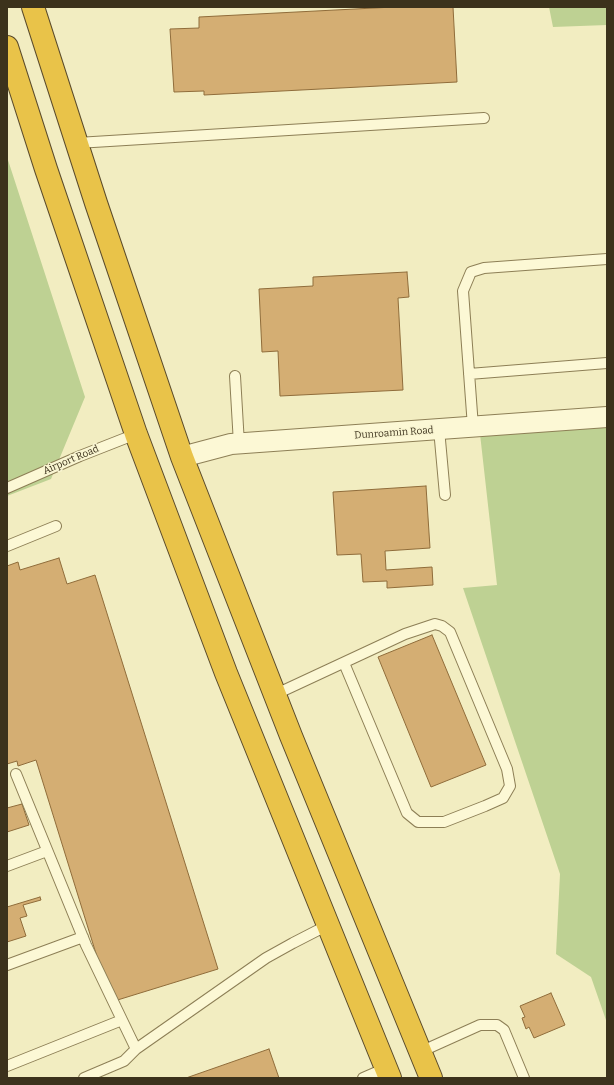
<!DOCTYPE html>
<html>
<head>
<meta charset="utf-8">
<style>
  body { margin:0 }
  #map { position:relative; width:614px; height:1085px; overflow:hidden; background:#f2edc1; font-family:Bitter,serif }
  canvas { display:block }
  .frame { position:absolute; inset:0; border:8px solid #3c321c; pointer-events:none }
</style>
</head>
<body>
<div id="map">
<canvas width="614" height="1085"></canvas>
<div class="frame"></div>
</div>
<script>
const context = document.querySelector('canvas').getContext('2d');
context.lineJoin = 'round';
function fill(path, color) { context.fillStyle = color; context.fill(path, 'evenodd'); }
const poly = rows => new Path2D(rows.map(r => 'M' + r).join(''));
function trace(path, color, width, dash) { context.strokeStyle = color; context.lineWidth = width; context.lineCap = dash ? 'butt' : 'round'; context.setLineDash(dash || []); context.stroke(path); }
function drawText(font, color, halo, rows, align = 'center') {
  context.font = font + ' Bitter,serif'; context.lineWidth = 3; context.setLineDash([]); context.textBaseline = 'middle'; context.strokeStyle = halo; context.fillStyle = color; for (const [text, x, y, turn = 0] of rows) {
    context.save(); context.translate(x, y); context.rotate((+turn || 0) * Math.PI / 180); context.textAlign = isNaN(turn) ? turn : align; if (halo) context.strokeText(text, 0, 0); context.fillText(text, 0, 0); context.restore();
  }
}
fill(poly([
  [549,7,607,7,607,25,553,27],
  [7,157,85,397,51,479,7,496],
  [607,415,607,1023,591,977,556,954,560,874,463,588,497,585,479,425]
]), '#bed193');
const building = poly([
  [394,7,453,7,457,82,204,95,204,91,174,92,170,29,199,28,199,17,394,7],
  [407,272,409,297,398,298,403,390,280,396,278,351,262,352,259,289,313,286,313,277,407,272],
  [426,486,430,548,385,551,386,570,432,567,433,585,387,588,387,581,363,582,361,554,337,555,333,492,426,486],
  [59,558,67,584,95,575,218,969,111,1002,36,760,18,766,17,761,7,764,7,566,18,562,20,570,59,558],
  [432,635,486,765,431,787,378,657,432,635],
  [22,804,29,825,7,832,7,808,22,804],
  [40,897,41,900,23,905,27,916,20,918,26,936,7,942,7,907,40,897],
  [551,993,565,1025,534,1038,529,1027,526,1029,522,1018,525,1017,520,1006,551,993],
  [269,1049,279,1078,186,1078,269,1049]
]);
fill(building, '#d4ae73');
trace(building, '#8f6c3a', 1);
const lane = poly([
  [77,143,484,118],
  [469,374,607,363],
  [235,376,239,444],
  [473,427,463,291,471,272,484,268,607,259],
  [439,429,445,495],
  [7,488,80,456,136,434],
  [7,546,56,526],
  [274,695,405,634,435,624,442,626,450,632,507,769,510,786,503,798,485,806,444,822,418,822,407,813,344,663],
  [16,774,86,945,122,1020],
  [7,866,47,851],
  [7,965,83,937],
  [420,1052,480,1025,497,1025,504,1030,524,1078],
  [7,1066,122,1020,136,1049],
  [84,1078,124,1061,136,1049,266,958,293,943,328,925],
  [363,1078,386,1068]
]);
const street = poly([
  [182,457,231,444,607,417]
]);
const highway = poly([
  [33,7,96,203,182,457,291,736,431,1078],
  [7,47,46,169,136,434,226,673,390,1078]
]);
trace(lane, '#8d7f56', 12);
trace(street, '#8d7f56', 22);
trace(highway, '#5b4b2b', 24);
trace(lane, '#fcf8d5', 10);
trace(street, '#fcf8d5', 20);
trace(highway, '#e9c349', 22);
drawText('10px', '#3c321c', '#f9f5d1', [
  ["Dunroamin Road",394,433,-4],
  ["Airport Road",71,460,-23]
]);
</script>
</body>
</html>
